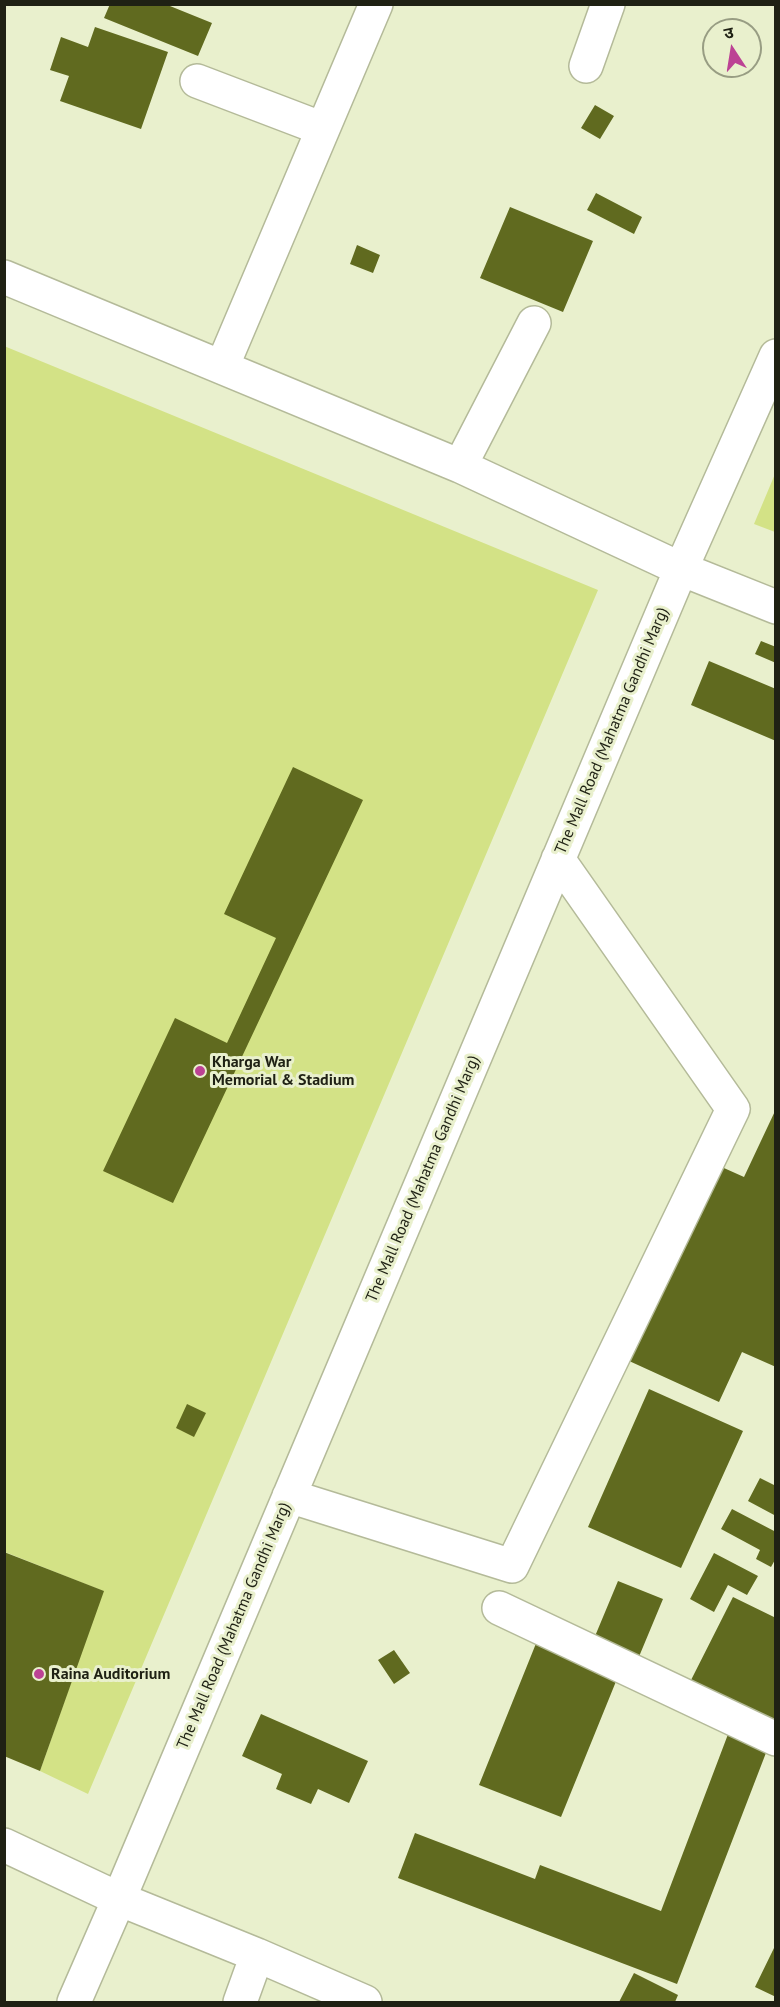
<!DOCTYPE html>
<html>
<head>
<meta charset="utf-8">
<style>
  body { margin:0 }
  #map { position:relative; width:780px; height:2007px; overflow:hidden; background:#e9f0cd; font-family:"PT Sans","Noto Sans Devanagari",sans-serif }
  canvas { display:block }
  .frame { position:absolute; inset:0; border:6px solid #1f2114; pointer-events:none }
  .north { position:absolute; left:702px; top:18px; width:60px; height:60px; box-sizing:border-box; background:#e9f0cd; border:2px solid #989d83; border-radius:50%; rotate:348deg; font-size:16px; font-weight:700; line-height:24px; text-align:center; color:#1f2114 }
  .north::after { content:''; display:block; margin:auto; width:21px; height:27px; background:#bc4294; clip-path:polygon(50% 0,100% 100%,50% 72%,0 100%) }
</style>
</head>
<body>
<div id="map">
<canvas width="780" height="2007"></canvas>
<div class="frame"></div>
<div class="north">उ</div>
</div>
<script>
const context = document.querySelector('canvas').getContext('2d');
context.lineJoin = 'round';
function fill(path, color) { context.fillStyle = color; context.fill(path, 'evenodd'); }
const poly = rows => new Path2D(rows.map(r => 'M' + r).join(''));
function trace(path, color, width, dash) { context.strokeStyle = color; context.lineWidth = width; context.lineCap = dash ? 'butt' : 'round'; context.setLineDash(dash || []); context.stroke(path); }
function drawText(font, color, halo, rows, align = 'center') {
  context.font = font + ' "PT Sans",sans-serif'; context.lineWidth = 6; context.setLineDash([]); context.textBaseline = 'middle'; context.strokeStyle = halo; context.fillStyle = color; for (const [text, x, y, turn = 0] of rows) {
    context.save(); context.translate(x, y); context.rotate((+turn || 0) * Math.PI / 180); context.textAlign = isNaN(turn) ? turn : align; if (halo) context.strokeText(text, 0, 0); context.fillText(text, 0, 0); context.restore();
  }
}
fill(poly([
  [4,346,598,590,88,1794,40,1771,103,1591,5,1552],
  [775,474,776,532,775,532,754,524]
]), '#d3e286');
fill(poly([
  [110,4,165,4,212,23,198,56,104,18],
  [95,27,168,52,141,129,60,101,69,76,50,70,61,37,88,47],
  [595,105,614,116,600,139,581,128],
  [596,193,642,217,634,234,587,210],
  [510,207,593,241,563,312,480,278],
  [357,245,380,255,373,273,350,264],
  [761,641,776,647,776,663,755,654],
  [709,661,776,689,776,741,691,705],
  [293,767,363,800,173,1203,103,1171,175,1018,227,1043,276,938,224,914],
  [776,1109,776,1367,742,1352,719,1402,616,1355,706,1160,744,1177],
  [649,1389,743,1431,681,1568,588,1527],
  [187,1404,206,1413,194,1437,176,1428],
  [760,1478,776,1486,776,1516,748,1501],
  [732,1509,776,1532,776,1558,771,1567,756,1559,760,1550,721,1529],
  [4,1552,104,1591,40,1771,4,1756],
  [714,1553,758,1576,747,1595,728,1585,714,1612,690,1599],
  [618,1581,663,1599,638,1659,593,1641],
  [733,1597,776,1618,776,1732,687,1688],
  [537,1641,619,1674,561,1817,479,1785],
  [394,1650,410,1673,394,1684,378,1660],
  [261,1714,368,1761,349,1803,318,1789,311,1804,276,1789,282,1774,242,1756],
  [730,1729,769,1745,677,1984,398,1878,415,1833,535,1879,540,1865,661,1911],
  [774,1948,776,1949,776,1997,755,1987],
  [634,1973,678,1995,675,2002,619,2002]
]), '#606a1f');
const minor = poly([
  [586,66,608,4],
  [197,81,323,129],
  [4,277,460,466,681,569,776,607],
  [222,367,376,4],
  [460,466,534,323],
  [289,1496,512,1566,733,1109,558,859],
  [499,1608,776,1739],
  [4,1845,119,1899,257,1955,365,2002],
  [74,2002,119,1899,681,569,776,356],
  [240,2002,257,1955]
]);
trace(minor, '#b4ba99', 36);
trace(minor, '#fff', 33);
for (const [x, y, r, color] of [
  [200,1071,6,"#bc4294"],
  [39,1674,6,"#bc4294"]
]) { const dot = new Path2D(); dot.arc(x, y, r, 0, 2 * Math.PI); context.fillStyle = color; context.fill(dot); trace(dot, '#e9f0cd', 2); }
drawText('16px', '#1f2114', '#e9f0cd', [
  ["The Mall Road (Mahatma Gandhi Marg)",612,731,-67],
  ["The Mall Road (Mahatma Gandhi Marg)",423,1179,-67],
  ["The Mall Road (Mahatma Gandhi Marg)",234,1626,-67]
]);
drawText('bold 16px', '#1f2114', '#e9f0cd', [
  ["Kharga War",212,1062],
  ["Memorial & Stadium",212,1080],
  ["Raina Auditorium",51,1674]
], 'left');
</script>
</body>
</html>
